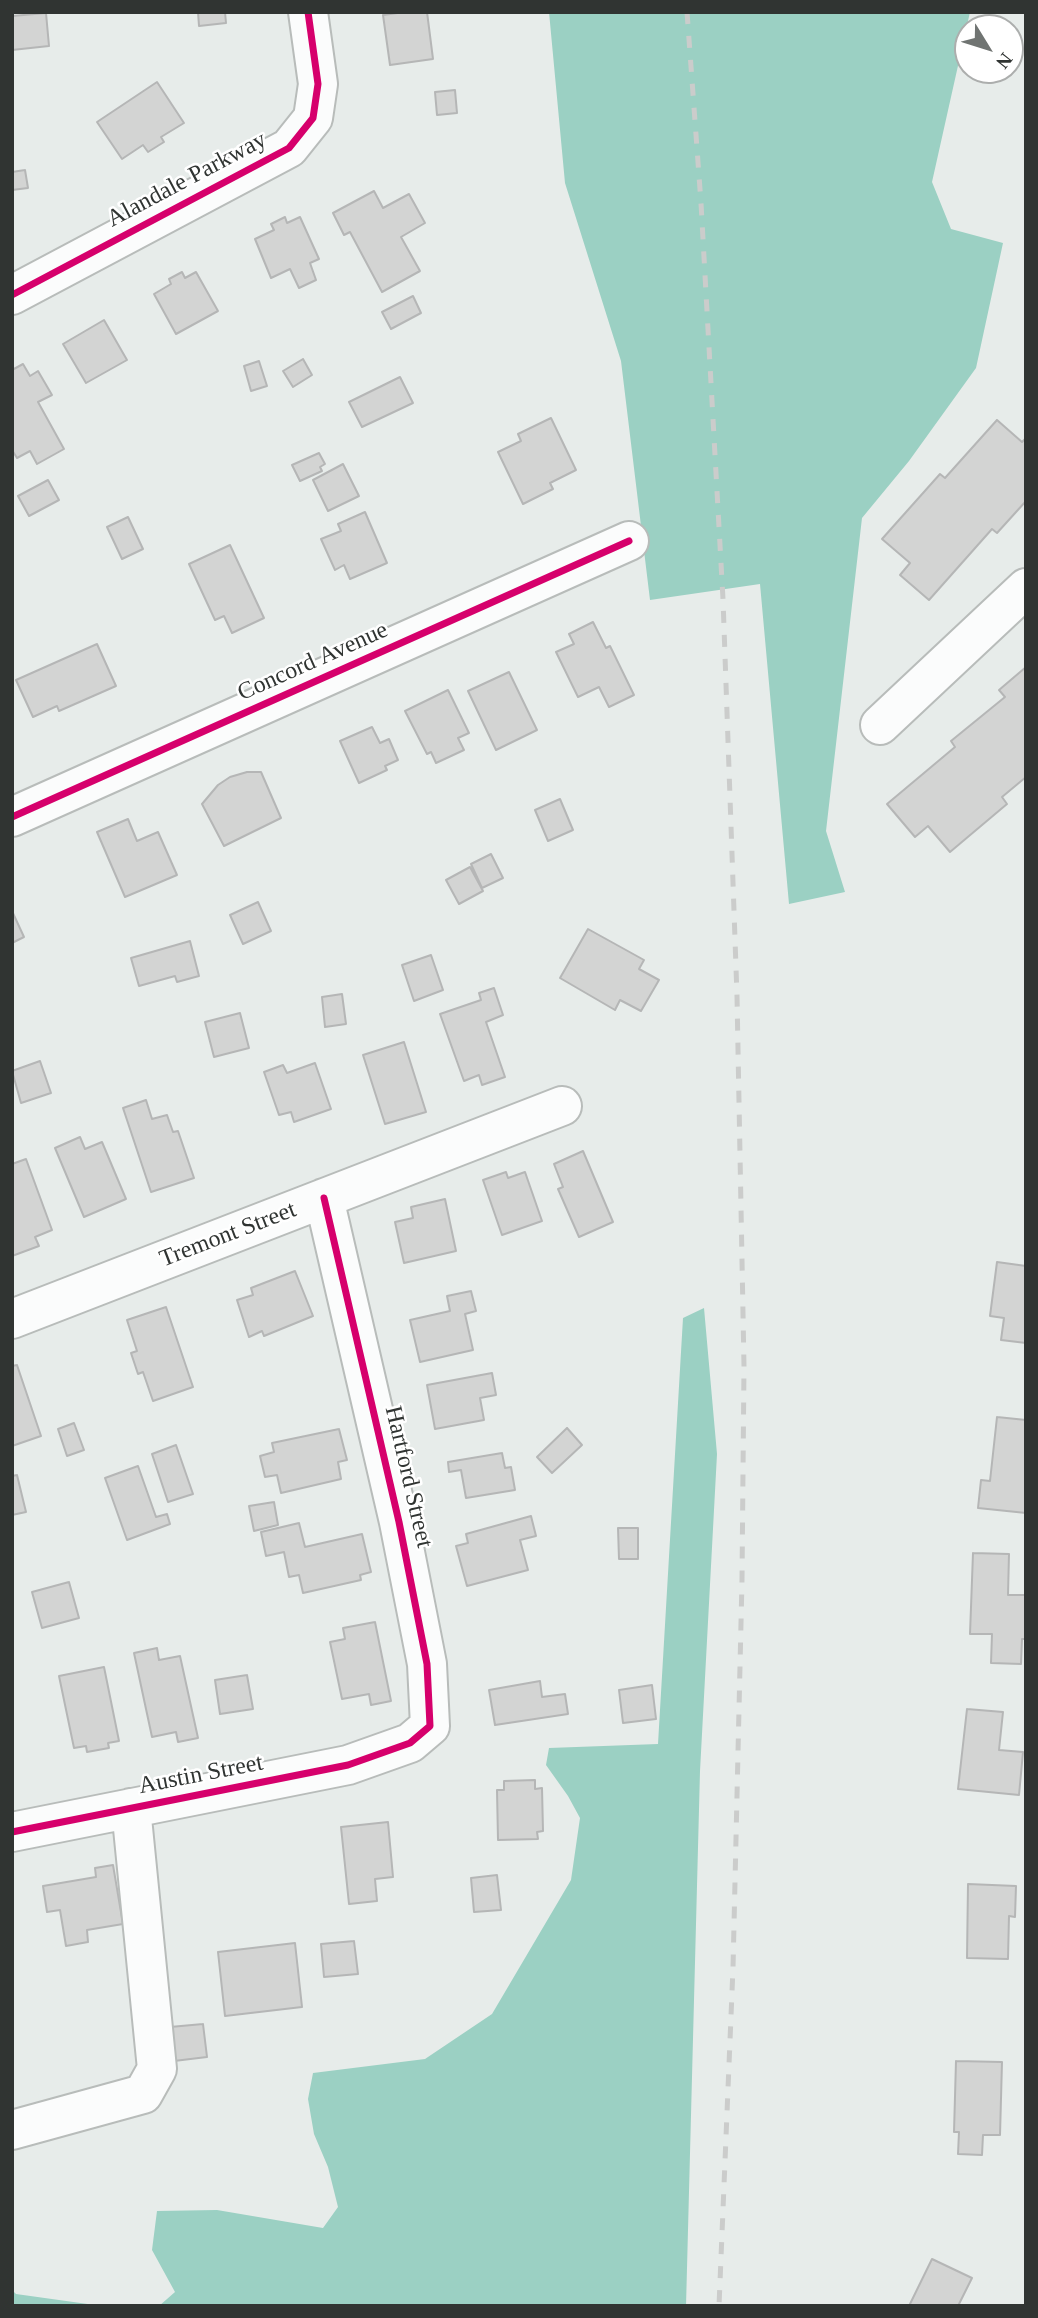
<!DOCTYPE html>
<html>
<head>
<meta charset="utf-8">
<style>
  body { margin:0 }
  #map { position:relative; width:1038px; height:2318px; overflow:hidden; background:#e7ecea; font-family:"Times New Roman",serif }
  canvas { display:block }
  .frame { position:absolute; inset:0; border:14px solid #303432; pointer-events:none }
  .north { position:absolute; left:954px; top:14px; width:70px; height:70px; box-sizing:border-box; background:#fff; border:2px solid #acaead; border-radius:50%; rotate:128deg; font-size:19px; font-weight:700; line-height:28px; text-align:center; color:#303432 }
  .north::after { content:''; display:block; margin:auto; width:24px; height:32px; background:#707472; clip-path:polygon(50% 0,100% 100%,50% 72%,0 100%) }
</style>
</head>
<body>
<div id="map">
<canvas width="1038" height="2318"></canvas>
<div class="frame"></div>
<div class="north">N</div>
</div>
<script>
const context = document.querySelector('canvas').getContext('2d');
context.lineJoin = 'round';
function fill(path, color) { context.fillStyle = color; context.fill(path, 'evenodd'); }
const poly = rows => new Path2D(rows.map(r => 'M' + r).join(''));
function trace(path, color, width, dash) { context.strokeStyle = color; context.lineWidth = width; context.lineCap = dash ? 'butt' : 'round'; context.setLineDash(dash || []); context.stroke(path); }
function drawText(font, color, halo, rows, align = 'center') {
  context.font = font + ' "Times New Roman",serif'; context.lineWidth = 5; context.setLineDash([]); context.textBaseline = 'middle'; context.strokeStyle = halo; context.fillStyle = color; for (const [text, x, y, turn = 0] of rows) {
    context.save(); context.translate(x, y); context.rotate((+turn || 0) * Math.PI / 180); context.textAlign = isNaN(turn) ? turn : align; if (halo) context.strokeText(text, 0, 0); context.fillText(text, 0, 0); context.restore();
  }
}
fill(poly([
  [549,12,970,12,932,182,951,229,1003,243,976,368,909,461,862,518,826,831,845,892,789,904,760,584,650,600,621,361,565,183],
  [704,1308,717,1454,700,1771,686,2306,159,2306,175,2292,152,2250,157,2211,217,2210,323,2228,338,2207,328,2167,314,2134,308,2099,313,2073,425,2059,492,2014,571,1880,580,1818,568,1796,546,1765,549,1748,658,1744,683,1318],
  [12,2290,16,2294,102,2306,12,2306]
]), '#9bd0c3');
const building = poly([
  [198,12,225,12,226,23,199,26,198,12],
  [405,12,427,12,433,59,390,65,383,15,405,12],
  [46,13,49,46,12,50,12,16,46,13],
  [157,82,184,123,161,137,164,142,148,152,143,145,122,159,97,122,157,82],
  [455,90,457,113,437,115,435,92,455,90],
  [25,170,28,188,12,190,12,172,25,170],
  [374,191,383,208,409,194,425,223,401,237,420,271,382,292,350,232,344,235,333,213,374,191],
  [285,217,287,223,300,217,319,259,310,263,316,280,299,288,290,269,271,278,255,239,274,230,271,224,285,217],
  [182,272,185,278,196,272,218,311,176,334,154,294,171,284,169,279,182,272],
  [413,296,421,313,391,329,382,312,413,296],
  [104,320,127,360,86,383,63,344,104,320],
  [303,359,312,375,293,387,283,371,303,359],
  [259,361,267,386,251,391,244,366,259,361],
  [23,364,30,376,38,371,52,395,38,402,64,449,37,464,30,451,17,458,12,450,12,370,23,364],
  [400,377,413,403,362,427,349,402,400,377],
  [551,418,576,470,550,483,553,489,523,504,498,452,521,441,518,434,551,418],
  [997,420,1022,442,1026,438,1026,501,997,533,992,529,929,600,900,575,910,563,882,539,940,474,945,478,997,420],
  [319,453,325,464,320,467,322,471,300,481,292,465,319,453],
  [343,464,359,496,328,511,313,480,343,464],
  [48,480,59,500,29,516,18,496,48,480],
  [365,512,387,563,350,579,344,565,335,570,321,539,341,531,338,524,365,512],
  [128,517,143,549,122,559,107,527,128,517],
  [230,545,264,618,232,633,224,616,215,620,189,564,230,545],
  [593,622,606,648,610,646,634,695,609,707,599,687,578,697,556,652,574,644,569,634,593,622],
  [97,644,116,686,59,711,57,706,33,717,16,680,97,644],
  [1026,667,1026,777,1002,797,1007,804,950,852,928,826,915,837,887,804,955,747,951,741,1005,697,999,690,1026,667],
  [509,672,537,730,496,750,468,691,509,672],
  [448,690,469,733,458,738,464,750,436,763,431,752,427,754,405,711,448,690],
  [372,727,380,743,389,739,398,760,385,766,387,770,359,783,340,741,372,727],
  [247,772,261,772,281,818,224,846,202,804,218,785,230,777,247,772],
  [560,799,573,830,548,841,535,810,560,799],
  [128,819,137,841,158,832,177,875,125,897,97,832,128,819],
  [491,854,503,878,482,888,471,864,491,854],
  [470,867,483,891,459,904,446,880,470,867],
  [258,902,271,931,243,944,230,915,258,902],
  [12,911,24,937,12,943,12,911],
  [588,929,644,960,639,969,659,980,641,1011,620,1000,615,1010,560,978,588,929],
  [190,941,199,976,177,982,175,976,139,986,131,958,190,941],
  [431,955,443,990,414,1001,402,965,431,955],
  [494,988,503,1015,486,1022,505,1077,482,1085,479,1075,464,1081,440,1014,481,1000,479,993,494,988],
  [342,994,346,1024,325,1027,322,997,342,994],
  [240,1013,249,1048,214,1057,205,1022,240,1013],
  [404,1042,426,1112,385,1124,363,1055,404,1042],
  [40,1061,51,1093,21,1103,12,1071,40,1061],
  [315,1063,331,1109,294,1122,291,1112,279,1115,264,1072,283,1065,287,1073,315,1063],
  [146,1100,152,1119,167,1115,173,1132,178,1131,194,1178,151,1192,123,1108,146,1100],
  [80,1137,85,1149,102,1142,126,1199,84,1217,55,1148,80,1137],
  [583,1151,613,1222,579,1237,558,1189,563,1187,554,1164,583,1151],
  [26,1159,52,1230,35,1237,39,1246,12,1256,12,1164,26,1159],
  [506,1172,508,1178,525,1172,542,1221,502,1235,483,1180,506,1172],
  [445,1199,456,1251,404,1263,395,1222,413,1218,411,1207,445,1199],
  [997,1262,1026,1266,1026,1343,1001,1340,1004,1318,990,1316,997,1262],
  [295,1271,313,1316,264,1336,262,1331,249,1337,237,1300,253,1295,251,1288,295,1271],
  [471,1291,476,1311,465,1314,473,1350,420,1362,410,1320,450,1311,447,1296,471,1291],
  [166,1307,193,1387,153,1401,143,1372,138,1374,131,1353,137,1351,127,1320,166,1307],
  [17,1365,41,1436,12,1446,12,1366,17,1365],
  [492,1373,496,1395,480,1398,484,1420,435,1429,427,1385,492,1373],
  [997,1417,1026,1420,1026,1513,978,1508,981,1480,990,1481,997,1417],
  [74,1423,84,1450,67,1456,58,1429,74,1423],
  [567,1428,582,1445,552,1473,537,1457,567,1428],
  [339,1429,347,1460,338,1462,341,1479,281,1493,277,1475,265,1477,260,1456,274,1452,272,1443,339,1429],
  [176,1445,193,1494,168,1502,152,1454,176,1445],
  [502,1453,505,1468,511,1467,515,1490,466,1498,461,1470,449,1472,448,1462,502,1453],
  [138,1466,156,1517,167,1514,170,1524,127,1540,105,1478,138,1466],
  [17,1475,26,1512,12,1515,12,1476,17,1475],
  [274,1502,278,1525,254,1531,249,1506,274,1502],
  [531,1516,536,1536,520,1540,528,1570,467,1586,456,1546,468,1543,466,1534,531,1516],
  [299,1523,305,1547,362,1534,371,1572,360,1575,361,1580,303,1593,299,1575,289,1577,284,1552,266,1556,261,1532,299,1523],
  [618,1528,638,1528,638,1559,619,1559,618,1528],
  [973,1553,1009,1554,1008,1595,1026,1595,1026,1639,1022,1639,1021,1664,991,1663,992,1634,970,1634,973,1553],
  [69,1582,79,1618,42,1628,32,1592,69,1582],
  [375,1622,391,1701,371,1705,369,1694,342,1699,330,1642,345,1639,343,1628,375,1622],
  [157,1648,159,1660,180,1656,198,1738,178,1742,176,1732,152,1737,134,1653,157,1648],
  [104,1667,119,1741,108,1743,109,1748,87,1752,86,1746,74,1748,59,1676,104,1667],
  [247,1675,253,1709,220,1714,215,1680,247,1675],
  [540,1681,542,1697,565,1694,568,1714,495,1725,489,1690,540,1681],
  [652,1685,656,1719,623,1723,619,1690,652,1685],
  [967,1709,1003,1712,999,1750,1023,1752,1019,1795,958,1789,967,1709],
  [535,1780,535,1789,542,1788,543,1831,537,1832,538,1839,498,1840,497,1790,504,1790,504,1781,535,1780],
  [388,1822,393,1877,375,1879,377,1901,349,1904,341,1827,388,1822],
  [113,1865,123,1924,87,1930,88,1942,66,1946,60,1910,47,1912,43,1886,96,1877,95,1868,113,1865],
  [497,1875,501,1910,474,1912,471,1878,497,1875],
  [968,1884,1016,1886,1015,1917,1009,1916,1008,1959,967,1958,968,1884],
  [354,1941,358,1974,324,1977,321,1944,354,1941],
  [295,1943,302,2007,225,2016,218,1952,295,1943],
  [203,2024,207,2057,174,2061,170,2027,203,2024],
  [956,2061,1002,2062,1000,2135,983,2135,982,2155,958,2154,959,2132,954,2132,956,2061],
  [932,2259,972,2278,958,2306,909,2306,932,2259]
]);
fill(building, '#d3d4d3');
trace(building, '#b5b6b6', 2);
const minor = poly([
  [12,295,289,148,313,118,318,84,308,12],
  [880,725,1026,588],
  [12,817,629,541],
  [12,1319,562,1106],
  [12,1832,348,1765,410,1743,430,1726,427,1664,399,1522,324,1198],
  [12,2130,143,2094,157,2069,131,1808]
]);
trace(minor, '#b8bcba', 42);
trace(minor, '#fbfcfc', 38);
trace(poly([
  [687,12,701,203,723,599,737,996,744,1366,742,1580,733,1968,719,2306]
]), '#cbcccb', 5, [12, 12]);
trace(poly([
  [12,295,289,148,313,118,318,84,308,12],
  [12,817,629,541],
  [12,1832,348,1765,410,1743,430,1726,427,1664,399,1522,324,1198]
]), '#d6006c', 7);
drawText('24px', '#303432', '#fff', [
  ["Alandale Parkway",187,180,-28],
  ["Concord Avenue",313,662,-24],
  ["Tremont Street",228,1235,-21],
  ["Hartford Street",408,1477,77],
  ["Austin Street",201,1775,-11]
]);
</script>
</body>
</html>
